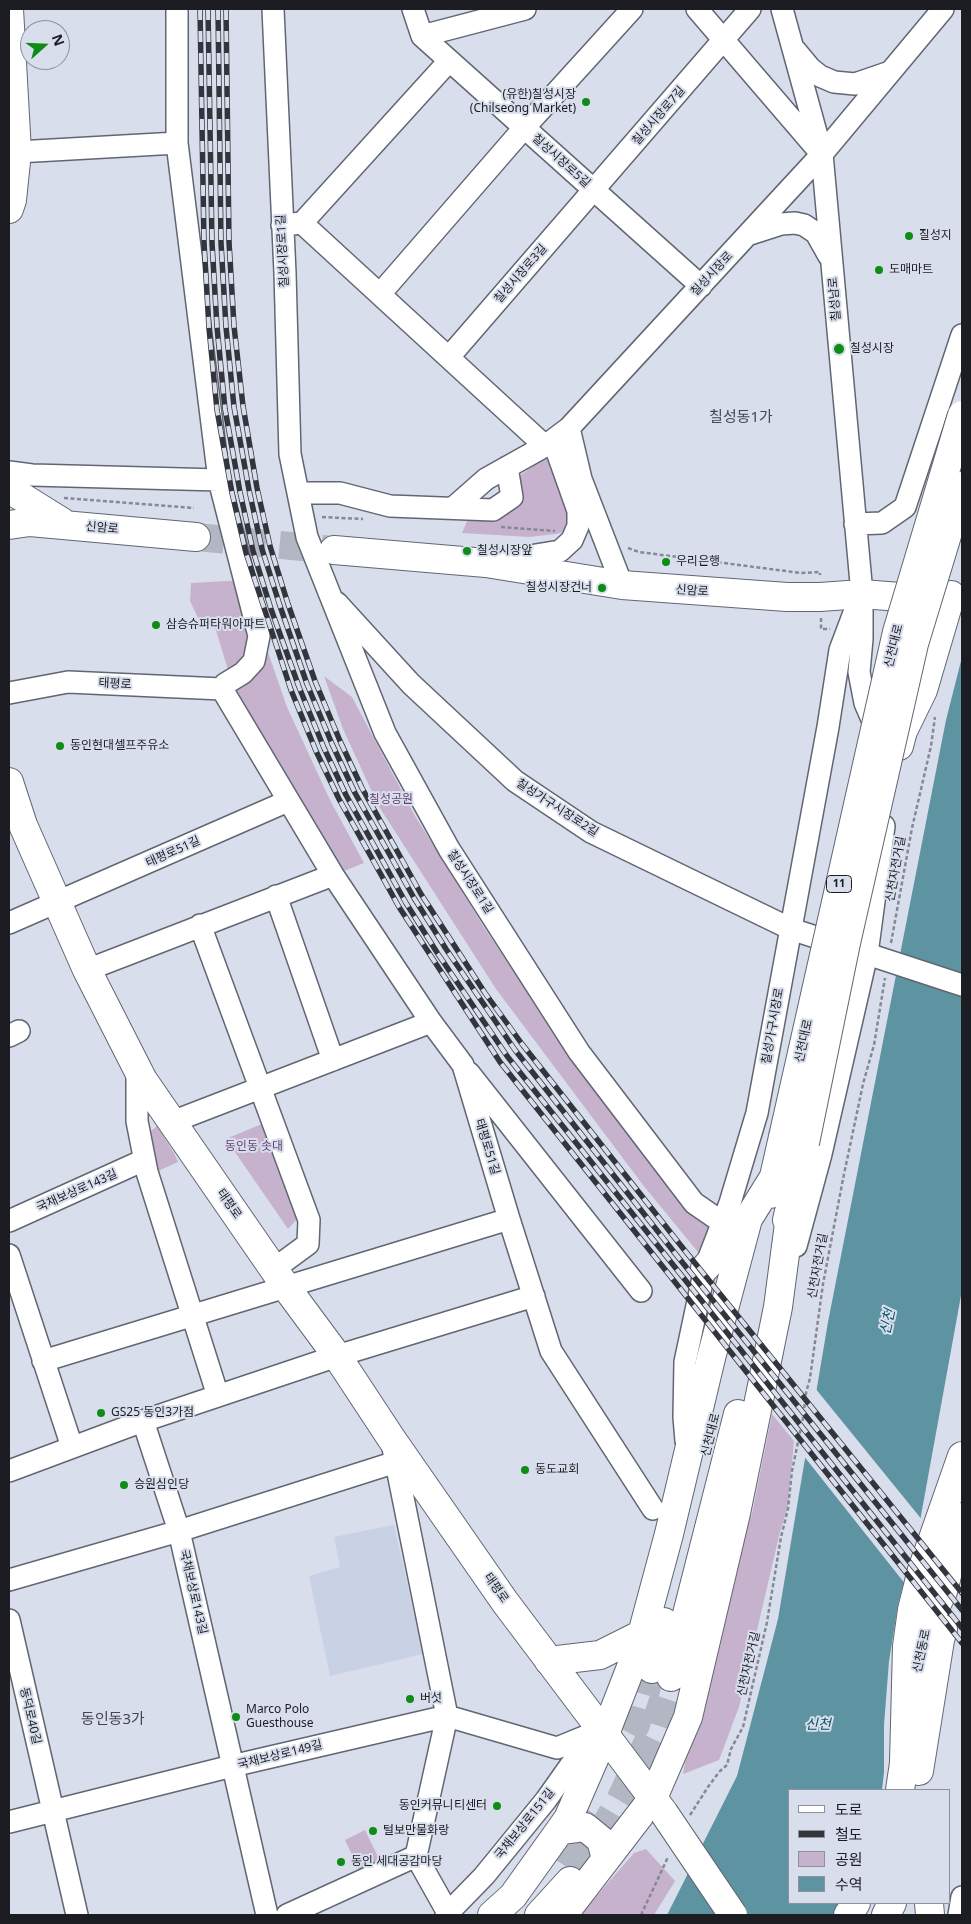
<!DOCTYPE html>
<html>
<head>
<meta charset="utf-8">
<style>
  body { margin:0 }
  #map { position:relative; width:971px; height:1924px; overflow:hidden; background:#d9deec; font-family:"Noto Sans","Noto Sans KR",sans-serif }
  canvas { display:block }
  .frame { position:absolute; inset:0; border:10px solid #1b1d22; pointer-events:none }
  .legend { position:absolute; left:788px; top:1789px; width:162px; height:115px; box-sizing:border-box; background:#d9deec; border:1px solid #8d919b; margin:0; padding:6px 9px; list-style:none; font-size:15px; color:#1b1d22 }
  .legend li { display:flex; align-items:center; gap:10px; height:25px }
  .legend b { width:25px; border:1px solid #8d919b }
  .north { position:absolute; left:20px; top:20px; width:50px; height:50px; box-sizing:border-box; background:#d9deec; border:1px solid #8d919b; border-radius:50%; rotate:70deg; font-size:14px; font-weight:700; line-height:20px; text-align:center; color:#1b1d22 }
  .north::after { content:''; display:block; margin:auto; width:18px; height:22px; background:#0e8c16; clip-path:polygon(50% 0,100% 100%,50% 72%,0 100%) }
</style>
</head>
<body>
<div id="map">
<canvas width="971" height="1924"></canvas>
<div class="frame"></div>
<ul class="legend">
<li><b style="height:6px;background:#fff"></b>도로</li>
<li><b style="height:6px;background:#32353b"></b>철도</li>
<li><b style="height:14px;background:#c7b2cd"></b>공원</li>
<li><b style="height:14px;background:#5e93a2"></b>수역</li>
</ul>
<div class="north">N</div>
</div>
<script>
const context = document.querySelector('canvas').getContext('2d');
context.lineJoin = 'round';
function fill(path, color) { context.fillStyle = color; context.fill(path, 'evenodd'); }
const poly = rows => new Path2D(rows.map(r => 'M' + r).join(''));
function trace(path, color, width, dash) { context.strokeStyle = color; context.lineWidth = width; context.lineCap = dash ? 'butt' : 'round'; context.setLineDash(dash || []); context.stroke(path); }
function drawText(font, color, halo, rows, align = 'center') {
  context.font = font + ' "Noto Sans","Noto Sans KR",sans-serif'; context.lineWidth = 4; context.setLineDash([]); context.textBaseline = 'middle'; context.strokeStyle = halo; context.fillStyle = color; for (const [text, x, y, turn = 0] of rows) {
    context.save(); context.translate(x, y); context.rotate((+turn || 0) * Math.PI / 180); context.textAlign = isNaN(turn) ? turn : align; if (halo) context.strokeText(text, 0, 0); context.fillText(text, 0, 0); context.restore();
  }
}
fill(poly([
  [394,1525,423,1654,330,1676,309,1576,340,1567,334,1537]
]), '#c9d1e5');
fill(poly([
  [556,449,569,509,567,531,556,534,529,537,462,533,471,512],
  [246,580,261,632,287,707,330,800,364,863,344,871,235,693,215,627,199,620,190,601,191,583],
  [324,676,352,697,415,816,482,924,570,1057,710,1227,702,1257,643,1185,496,989,378,805,343,729],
  [264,1123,292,1200,297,1219,288,1229,226,1139],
  [157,1126,174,1153,178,1162,156,1172,148,1134],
  [772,1414,794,1441,788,1506,780,1532,739,1707,719,1760,683,1774,687,1751,746,1526,752,1514],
  [365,1830,381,1863,360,1872,345,1840],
  [646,1849,675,1881,654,1915,580,1915,634,1853]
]), '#c7b2cd');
fill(poly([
  [962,657,962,1290,920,1521,898,1604,889,1661,884,1725,884,1772,882,1790,790,1790,790,1903,845,1903,835,1915,667,1915,737,1776,778,1619,828,1322,946,720]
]), '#5e93a2');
fill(poly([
  [815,1388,923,1521,906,1585,803,1455]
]), '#d9deec');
trace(poly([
  [196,537,334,550]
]), '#b3b7c4', 28, [28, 14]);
trace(poly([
  [631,1734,636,1725,652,1669],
  [559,1862,591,1812],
  [577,1873,620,1800,652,1733,671,1677]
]), '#b3b7c4', 28, [28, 14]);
const minor = poly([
  [273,9,285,273,290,454,307,537,385,733,449,849,579,1052,694,1203,723,1223],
  [413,9,422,36,701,286],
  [697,9,818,150],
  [782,9,822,154,862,594,862,639,859,672,865,703,878,733],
  [422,36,525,9],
  [795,50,810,68,820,76,834,82,855,84,890,72],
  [17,152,177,143],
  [302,223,449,61],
  [282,225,302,223,545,446],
  [750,234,781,224,795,223,804,225,816,233,829,256],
  [380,294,524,128,632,9],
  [449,357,750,9],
  [569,428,581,479,622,585],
  [9,472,32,475,219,480,177,143,177,9],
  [219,480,259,636,254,661,243,673,225,684,222,689],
  [298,493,340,493,390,506,493,510,512,497,507,467],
  [453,508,486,479,545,446,569,428,822,154,943,9],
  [855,524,882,523,905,507,962,335],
  [499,561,560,551,572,540,578,526,578,511,556,449,568,429],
  [337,603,411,684,515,781,591,832,791,929,962,985],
  [222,689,333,875,431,1022,463,1065,509,1219,551,1351,653,1509],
  [9,693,68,682,222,689],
  [276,896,333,1060],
  [9,923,288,801],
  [200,925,309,1220,308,1244,274,1269],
  [87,970,333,875],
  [9,1036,19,1031],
  [137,1069,137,1121,147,1172,218,1396],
  [469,1073,641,1291],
  [172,1122,431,1022],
  [9,1221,144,1160],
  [796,1246,821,1154,867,954,884,826],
  [9,1255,72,1447],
  [43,1361,509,1219],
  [143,1421,179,1531,267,1915],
  [686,1441,684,1417,685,1362,705,1268,730,1203,757,1113,828,727,840,650,857,605],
  [392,1443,447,1716,416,1856,448,1913],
  [9,1471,143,1421,337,1356,534,1296],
  [9,1580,179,1531,396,1462],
  [9,1620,77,1915],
  [9,1822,232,1766,447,1716,557,1748,601,1730],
  [287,1915,416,1856],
  [446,1915,484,1876,546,1800,575,1759,598,1733],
  [959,1915,962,1897]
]);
const major = poly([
  [9,9,17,152,12,200,9,209],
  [9,489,62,522],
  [9,525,30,522,196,537],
  [334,550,486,563,622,585,787,597,820,597,862,594,900,597,931,596],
  [9,782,23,825,87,970,143,1080,286,1287,337,1356,391,1438,505,1602,664,1813],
  [920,1654,929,1621,943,1591,962,1517],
  [904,1762,907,1646,912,1610,922,1570,962,1456],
  [919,1771,940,1640,943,1629],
  [900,1790,907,1743],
  [929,1903,930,1915],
  [848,1915,856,1903],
  [886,1915,892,1903]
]);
const highway = poly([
  [899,746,903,731,923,690,951,595],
  [770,1194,783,1137],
  [787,1220,805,1143],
  [705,1268,746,1222],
  [549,1661,600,1655,642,1634],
  [652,1669,664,1622],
  [671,1677,738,1414],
  [561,1830,585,1827,601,1840,606,1859],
  [492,1915,513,1896,568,1819,605,1734,638,1649,669,1534,711,1358,748,1219,774,1177],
  [539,1915,570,1881],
  [563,1915,653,1798,688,1717,736,1513,778,1307,792,1201]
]);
trace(minor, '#616672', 24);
trace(major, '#616672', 30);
trace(highway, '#616672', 30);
trace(poly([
  [64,498,194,508],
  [322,517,363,519],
  [501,527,555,531],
  [628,548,639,552,801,573,820,572,820,575],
  [821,618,821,629,830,629],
  [891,943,912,828,931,746,935,717],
  [690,1815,708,1787,719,1772,727,1765,731,1749,743,1727,767,1622,781,1537,788,1509,792,1471,803,1418,806,1393,810,1378,823,1284,843,1179,863,1084,874,1045,885,978],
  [641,1915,668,1857]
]), '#868994', 2.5, [4, 2.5]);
trace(minor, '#fff', 21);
trace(major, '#fff', 28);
trace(highway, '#fff', 28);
const rail = poly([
  [200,9,204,243,209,328,217,410,232,493,246,553,291,690,316,751,339,799,399,907,500,1062,962,1643],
  [208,9,212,243,217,327,225,409,240,492,253,551,271,609,299,687,324,748,346,795,406,903,438,954,507,1056,962,1628],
  [218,9,221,243,226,327,234,407,249,490,262,549,280,606,307,684,332,744,355,793,414,898,446,949,515,1050,674,1252,962,1610],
  [226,9,229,242,234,326,243,406,257,488,270,546,288,604,315,681,340,741,362,788,421,894,485,993,522,1044,682,1247,962,1593]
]);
trace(rail, '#32353b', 5.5);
trace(rail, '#d9deec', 4, [11]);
const majorBridge = poly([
  [664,1813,733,1915]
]);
const highwayBridge = poly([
  [783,1137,897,632,962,415],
  [805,1143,846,943,914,644,962,486]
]);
trace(majorBridge, '#616672', 30, []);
trace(highwayBridge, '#616672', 30, []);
trace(majorBridge, '#fff', 28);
trace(highwayBridge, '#fff', 28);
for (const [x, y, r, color] of [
  [586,102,5,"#0e8c16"],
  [909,236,5,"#0e8c16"],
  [879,270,5,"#0e8c16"],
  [839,349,6,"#0e8c16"],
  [467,551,5,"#0e8c16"],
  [666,562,5,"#0e8c16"],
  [602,588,5,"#0e8c16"],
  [156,625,5,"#0e8c16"],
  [60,746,5,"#0e8c16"],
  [101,1413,5,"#0e8c16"],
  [525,1470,5,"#0e8c16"],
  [124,1485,5,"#0e8c16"],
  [410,1699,5,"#0e8c16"],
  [236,1717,5,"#0e8c16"],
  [497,1806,5,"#0e8c16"],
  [373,1831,5,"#0e8c16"],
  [341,1862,5,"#0e8c16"]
]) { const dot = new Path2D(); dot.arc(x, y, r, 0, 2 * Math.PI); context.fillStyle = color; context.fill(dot); trace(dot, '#d9deec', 2); }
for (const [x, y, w] of [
  [839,884,25]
]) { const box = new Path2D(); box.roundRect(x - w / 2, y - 8.5, w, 17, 4); context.fillStyle = '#d9deec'; context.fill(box); trace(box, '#1b1d22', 1); }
drawText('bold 11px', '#1b1d22', null, [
  ["11",839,884]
]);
drawText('12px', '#1b1d22', '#d9deec', [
  ["(유한)칠성시장",576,95,"right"],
  ["(Chilseong Market)",576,109,"right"],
  ["질성지",919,236],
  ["도매마트",889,270],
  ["칠성시장",850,349],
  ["칠성시장앞",477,551],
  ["우리은행",676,562],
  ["칠성시장건너",592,588,"right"],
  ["삼승슈퍼타워아파트",166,625],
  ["동인현대셀프주유소",70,746],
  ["GS25 동인3가점",111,1413],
  ["동도교회",535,1470],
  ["승원심인당",134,1485],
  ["버섯",420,1699],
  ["Marco Polo",246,1710],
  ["Guesthouse",246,1724],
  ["동인커뮤니티센터",487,1806,"right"],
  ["털보만물화랑",383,1831],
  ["동인 세대공감마당",351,1862]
], 'left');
drawText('12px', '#1b1d22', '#d9deec', [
  ["칠성시장로7길",659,116,-49],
  ["칠성시장로5길",561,161,42],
  ["칠성시장로1길",283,251,-93],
  ["칠성시장로3길",521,274,-49],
  ["칠성시장로",712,274,-47],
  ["칠성남로",835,299,-95],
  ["신암로",102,528,5],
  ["신암로",692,591,4],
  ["신천대로",894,646,-76],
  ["태평로",115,684,3],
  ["칠성가구시장로2길",557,808,33],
  ["태평로51길",173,852,-24],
  ["신천자전거길",896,869,-80],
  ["칠성시장로1길",470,882,57],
  ["칠성가구시장로",773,1026,-80],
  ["신천대로",804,1041,-78],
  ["태평로51길",487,1147,73],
  ["국채보상로143길",77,1191,-24],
  ["태평로",229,1204,55],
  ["신천자전거길",818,1266,-80],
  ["신천대로",711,1435,-76],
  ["태평로",496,1588,55],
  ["국채보상로143길",193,1592,77],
  ["신천동로",922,1651,-78],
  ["신천자전거길",749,1664,-77],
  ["동덕로40길",30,1716,77],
  ["국채보상로149길",280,1755,-14],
  ["국채보상로151길",525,1824,-51]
]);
drawText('12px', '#674173', '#d9deec', [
  ["칠성공원",391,800],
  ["동인동 솟대",254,1147]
]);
drawText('italic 14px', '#005263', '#d9deec', [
  ["신천",888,1322,-78],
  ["신천",818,1725]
]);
drawText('15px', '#434752', '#d9deec', [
  ["칠성동1가",741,418],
  ["동인동3가",113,1720]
]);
</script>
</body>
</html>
